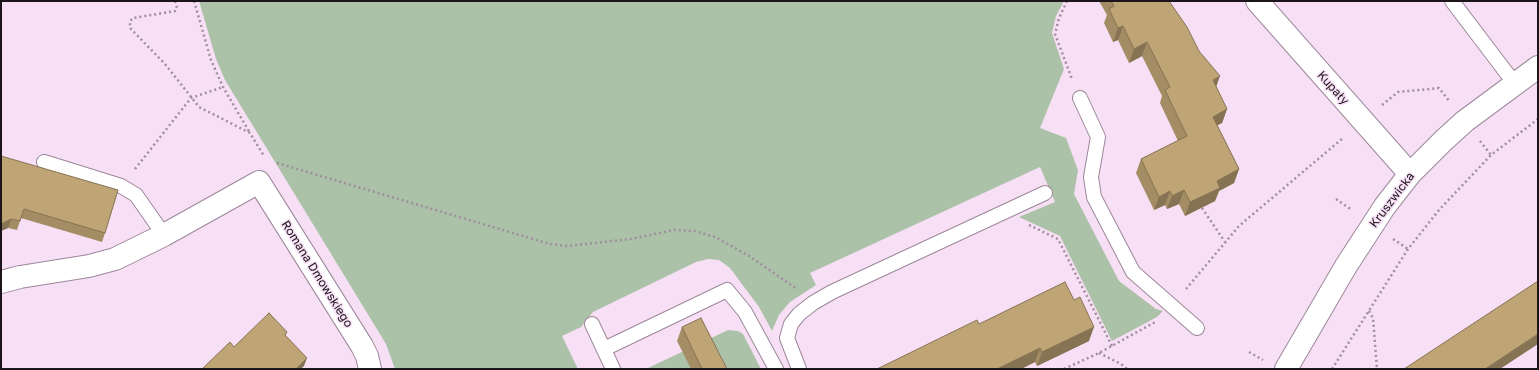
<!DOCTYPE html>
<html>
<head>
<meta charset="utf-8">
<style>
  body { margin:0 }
  #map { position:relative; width:1539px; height:370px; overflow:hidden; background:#f7e0f5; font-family:"Golos Text",sans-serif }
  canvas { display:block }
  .frame { position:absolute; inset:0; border:2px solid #1d151c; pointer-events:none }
</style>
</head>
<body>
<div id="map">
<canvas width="1539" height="370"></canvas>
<div class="frame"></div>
</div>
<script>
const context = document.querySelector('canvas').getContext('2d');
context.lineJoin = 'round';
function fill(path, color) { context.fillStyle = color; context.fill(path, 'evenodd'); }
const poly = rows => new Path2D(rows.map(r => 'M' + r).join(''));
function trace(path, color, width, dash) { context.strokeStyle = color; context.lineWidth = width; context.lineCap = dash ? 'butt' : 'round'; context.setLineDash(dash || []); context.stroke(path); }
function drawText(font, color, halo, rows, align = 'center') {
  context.font = font + ' "Golos Text",sans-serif'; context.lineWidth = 3; context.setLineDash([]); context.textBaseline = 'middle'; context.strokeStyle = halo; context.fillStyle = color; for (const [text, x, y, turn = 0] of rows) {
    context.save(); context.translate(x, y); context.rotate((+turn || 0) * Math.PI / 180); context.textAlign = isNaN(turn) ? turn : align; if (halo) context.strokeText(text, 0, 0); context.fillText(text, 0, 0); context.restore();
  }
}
fill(poly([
  [199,1,1064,1,1056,16,1052,33,1064,69,1040,128,1066,138,1078,170,1074,194,1119,281,1156,309,1163,311,1157,317,1112,341,1060,236,1019,217,1055,202,1040,167,810,273,816,285,790,302,779,315,772,331,759,307,730,268,719,260,708,259,696,262,593,312,581,327,562,336,578,369,395,369,386,344,225,80,216,59],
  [728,330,738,331,743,334,761,369,646,369]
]), '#abc2a8');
const service = poly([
  [1452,1,1515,84],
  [1080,98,1098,137,1091,177,1094,197,1133,272,1197,328],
  [44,162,121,186,136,195,164,235],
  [592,324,613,369],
  [604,349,727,290,745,312,776,369],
  [799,369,787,338,791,324,799,314,813,303,832,292,1045,193]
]);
const minor = poly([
  [1257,1,1410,174],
  [1,282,20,277,89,266,115,259,164,235,259,182,362,346,367,356,370,369],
  [1286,369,1346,266,1385,206,1410,174,1444,140,1465,121,1538,67]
]);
trace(service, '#9c879a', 16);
trace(minor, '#9c879a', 24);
trace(poly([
  [175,1,177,8,175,11,133,18,130,21,130,28,165,64,199,107,250,133,264,156],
  [194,1,211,60,223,87,250,133],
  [1067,1,1059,18,1055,34,1072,79],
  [1382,105,1398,92,1439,88,1450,102],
  [1480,141,1491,155],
  [277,163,550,244,567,246,631,239,674,230,695,231,715,237,749,256,797,289],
  [135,169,191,98,223,87],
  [1336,199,1352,210],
  [1202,208,1225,242],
  [1029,225,1058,239,1112,346],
  [1393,239,1408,249],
  [1186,289,1239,226,1343,138],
  [1369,311,1373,318,1377,369],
  [1249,352,1263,360],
  [1099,353,1121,364,1127,369],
  [1056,368,1056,369],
  [1064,369,1099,353,1157,321],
  [1332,369,1408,249,1439,210,1491,155,1538,119]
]), '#9f8e9d', 2.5, [2, 3]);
trace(service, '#fff', 14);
trace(minor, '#fff', 22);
fill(poly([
  [1099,1,1169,1,1216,87,1227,109,1222,123,1217,125,1239,169,1234,183,1219,191,1215,201,1185,216,1179,204,1167,209,1165,205,1154,210,1136,173,1141,159,1178,141,1160,103,1162,96,1142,56,1129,63,1118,40,1113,42,1104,23,1107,15],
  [1,156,105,233,102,242,21,218,17,230,8,228,1,231],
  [979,324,1089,341,1037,366,1035,362,1021,369,877,369],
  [682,327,727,369,691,369,677,341]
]), '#a48d65');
fill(poly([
  [1123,26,1118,40,1113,42,1118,28],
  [1147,42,1142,56,1129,63,1134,49],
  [1220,76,1215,90,1213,80],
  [1227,109,1222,123,1208,130,1213,117],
  [1239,169,1234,183,1219,191,1215,201,1185,216,1190,202,1217,181],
  [1184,190,1179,204,1167,209,1172,196],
  [1170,191,1165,205,1154,210,1159,197],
  [11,219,8,228,1,231,1,224],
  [1094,327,1089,341,1037,366,1042,352],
  [1538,334,1538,344,1500,369,1485,369],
  [1040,348,1035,362,1021,369,997,369],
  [307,358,304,366,301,369,296,369]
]), '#867353');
const building = poly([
  [1111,1,1169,1,1187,27,1199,51,1220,76,1213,80,1227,109,1213,117,1239,169,1217,181,1220,188,1190,202,1184,190,1172,196,1170,191,1159,197,1141,159,1187,136,1165,90,1170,87,1147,42,1134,49,1123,26,1118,28,1109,9,1114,6,1111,1],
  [1,156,118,190,105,233,24,209,20,221,11,219,1,224,1,156],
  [1538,281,1538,334,1485,369,1404,369,1538,281],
  [1065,282,1074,300,1080,297,1094,327,1042,352,1040,348,997,369,877,369,977,320,979,324,1065,282],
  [269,313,287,332,285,335,307,358,296,369,202,369,230,342,234,347,269,313],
  [701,318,727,369,702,369,682,327,701,318]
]);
fill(building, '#bfa476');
trace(building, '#867353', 1);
drawText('12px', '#1d151c', '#f7e0f5', [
  ["Kupały",1333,88,48],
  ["Kruszwicka",1392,200,-53],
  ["Romana Dmowskiego",317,274,58]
]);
</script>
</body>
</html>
